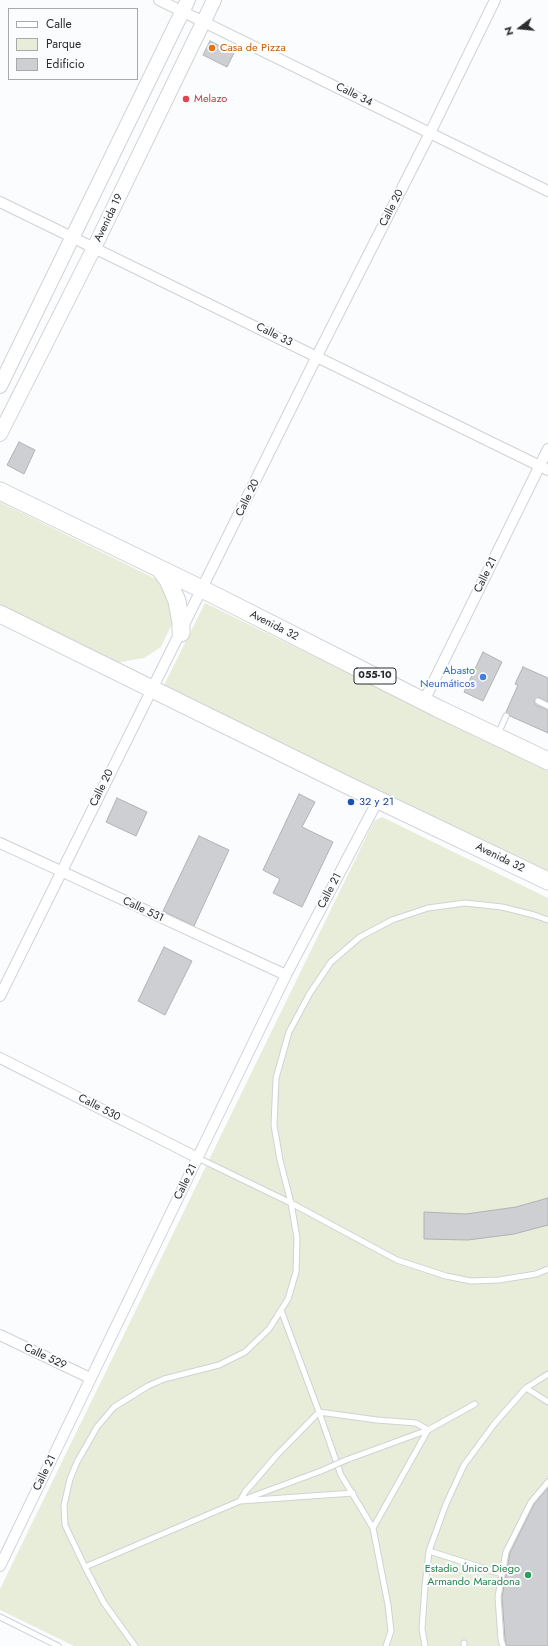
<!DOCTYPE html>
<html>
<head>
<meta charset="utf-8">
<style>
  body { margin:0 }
  #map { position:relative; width:548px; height:1646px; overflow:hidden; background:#fafcfe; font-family:Jost,sans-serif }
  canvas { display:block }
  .legend { position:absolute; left:8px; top:8px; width:130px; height:72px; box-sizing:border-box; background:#fafcfe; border:1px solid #a7a9ab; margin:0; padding:5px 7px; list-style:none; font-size:12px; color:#2b2c2e }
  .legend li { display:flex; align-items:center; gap:8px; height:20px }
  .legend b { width:20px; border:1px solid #a7a9ab }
  .north { position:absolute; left:500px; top:8px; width:40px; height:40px; -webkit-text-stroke:3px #fafcfe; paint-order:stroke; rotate:254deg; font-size:11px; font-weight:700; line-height:16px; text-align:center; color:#2b2c2e }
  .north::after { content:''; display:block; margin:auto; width:14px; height:18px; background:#2b2c2e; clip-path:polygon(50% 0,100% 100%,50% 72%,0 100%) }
</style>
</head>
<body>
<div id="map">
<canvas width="548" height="1646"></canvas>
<ul class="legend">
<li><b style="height:5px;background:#fff"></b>Calle</li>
<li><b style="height:11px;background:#e7edd8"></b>Parque</li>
<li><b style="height:11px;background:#cdcfd3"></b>Edificio</li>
</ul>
<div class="north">N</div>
</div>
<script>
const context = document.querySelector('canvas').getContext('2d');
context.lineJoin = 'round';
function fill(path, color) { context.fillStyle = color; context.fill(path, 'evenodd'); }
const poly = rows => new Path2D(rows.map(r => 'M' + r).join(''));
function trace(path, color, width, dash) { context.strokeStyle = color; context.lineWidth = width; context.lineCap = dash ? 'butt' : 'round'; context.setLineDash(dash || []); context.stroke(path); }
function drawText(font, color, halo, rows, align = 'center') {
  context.font = font + ' Jost,sans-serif'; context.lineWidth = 4; context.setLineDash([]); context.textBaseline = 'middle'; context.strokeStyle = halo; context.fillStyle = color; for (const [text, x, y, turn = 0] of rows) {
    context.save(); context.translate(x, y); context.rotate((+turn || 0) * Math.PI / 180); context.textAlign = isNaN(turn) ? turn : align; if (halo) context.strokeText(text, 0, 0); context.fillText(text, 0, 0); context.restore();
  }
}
fill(poly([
  [0,502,158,580,172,603,173,622,161,647,144,658,115,663,0,606],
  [205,603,548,771,548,875,163,687],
  [382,817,548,898,548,1646,74,1646,0,1610,0,1589,374,821]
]), '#e7edd8');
const building = poly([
  [210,41,234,53,227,67,203,55,210,41],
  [19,442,35,450,24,474,7,465,19,442],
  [483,652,502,662,483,701,464,692,483,652],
  [523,667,548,678,548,702,538,697,534,701,536,705,548,710,548,733,510,716,506,712,518,685,515,684,523,667],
  [299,794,315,802,302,827,333,842,302,907,273,893,280,879,263,870,299,794],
  [117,798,147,812,136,836,106,822,117,798],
  [199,836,229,850,194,926,163,911,199,836],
  [164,947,192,961,165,1015,138,1001,164,947],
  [548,1198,548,1225,514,1234,468,1240,424,1239,424,1212,466,1214,516,1207,548,1198],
  [548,1488,548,1646,507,1646,505,1639,502,1597,510,1553,534,1504,548,1488]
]);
fill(building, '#cdcfd3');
trace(building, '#b0b2b6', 1);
const lane = poly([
  [538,701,548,706],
  [498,734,506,716],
  [198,1158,291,1203,397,1260,446,1276,471,1281,499,1280,536,1274,548,1269],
  [281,1310,319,1412,341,1475,373,1528,388,1605,391,1631,386,1646],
  [526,1388,548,1402],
  [346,1460,428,1430,475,1404],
  [353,1493,240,1501,245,1492,277,1455,319,1412,377,1420,416,1423,428,1430,373,1528],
  [429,1551,502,1574],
  [85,1567,240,1501,321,1471],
  [0,1617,58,1646],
  [135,1646,104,1603,85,1567,65,1525,64,1505,70,1479,77,1462,97,1427,114,1407,148,1386,164,1379,219,1365,245,1352,269,1329,288,1299,296,1272,297,1238,291,1203,280,1160,274,1125,276,1078,289,1032,310,993,331,962,360,937,392,920,428,908,465,903,502,907,534,915,548,920],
  [425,1646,422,1629,425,1586,429,1551,446,1504,464,1465,495,1423,526,1388,548,1374],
  [464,1646,464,1643],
  [503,1646,501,1640,498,1597,506,1552,531,1502,548,1482]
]);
const street = poly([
  [159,0,548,191],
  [0,202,548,470],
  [424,701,548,449],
  [0,843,286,975],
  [0,996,317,356,430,133,495,0],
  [0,1058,198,1158],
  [0,1335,90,1378],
  [0,1566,286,975,378,800]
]);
const secondary = poly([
  [0,386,188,0],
  [0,434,94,248,214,0]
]);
const highway = poly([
  [0,491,214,595,437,708,548,761],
  [160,569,168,580,177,601,181,623,181,633],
  [0,614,347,785,548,881]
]);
trace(lane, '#d0d2d6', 7);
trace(street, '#d0d2d6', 12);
trace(secondary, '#d0d2d6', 16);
trace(highway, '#d0d2d6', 19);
trace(lane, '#fff', 5);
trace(street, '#fff', 10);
trace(secondary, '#fff', 14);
trace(highway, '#fff', 17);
const laneBridge = poly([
  [321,1471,346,1460]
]);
trace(laneBridge, '#d0d2d6', 7, []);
trace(laneBridge, '#fff', 5);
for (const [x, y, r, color] of [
  [212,48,4,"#e8710a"],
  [186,99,4,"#e0444e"],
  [483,677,4,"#3f7fe0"],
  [351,802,4,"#1a4fb4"],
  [528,1575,4,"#2e9e5b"]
]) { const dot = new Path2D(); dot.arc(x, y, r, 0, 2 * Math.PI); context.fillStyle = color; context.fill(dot); trace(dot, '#fafcfe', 1.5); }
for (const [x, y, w] of [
  [375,676,42]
]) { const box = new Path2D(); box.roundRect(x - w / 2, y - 8, w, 16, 3); context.fillStyle = '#fafcfe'; context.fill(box); trace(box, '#2b2c2e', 1); }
drawText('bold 10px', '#2b2c2e', null, [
  ["055-10",375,676]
]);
drawText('11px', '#c56008', '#fafcfe', [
  ["Casa de Pizza",220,48]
], 'left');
drawText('11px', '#2b2c2e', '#fafcfe', [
  ["Calle 34",354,95,26],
  ["Calle 20",392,208,-63],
  ["Avenida 19",109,218,-64],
  ["Calle 33",274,335,26],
  ["Calle 20",248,498,-64],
  ["Calle 21",486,575,-64],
  ["Avenida 32",274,626,27],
  ["Calle 20",102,788,-64],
  ["Avenida 32",500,858,26],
  ["Calle 21",330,891,-62],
  ["Calle 531",143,910,25],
  ["Calle 530",99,1108,27],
  ["Calle 21",186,1182,-64],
  ["Calle 529",45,1357,25],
  ["Calle 21",45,1473,-64]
]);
drawText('11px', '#be3a42', '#fafcfe', [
  ["Melazo",194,99]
], 'left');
drawText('11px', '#366cbe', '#fafcfe', [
  ["Abasto",475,671],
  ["Neumáticos",475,684]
], 'right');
drawText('11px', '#164399', '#fafcfe', [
  ["32 y 21",359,802]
], 'left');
drawText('11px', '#27864d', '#fafcfe', [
  ["Estadio Único Diego",520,1569],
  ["Armando Maradona",520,1582]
], 'right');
</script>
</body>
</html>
